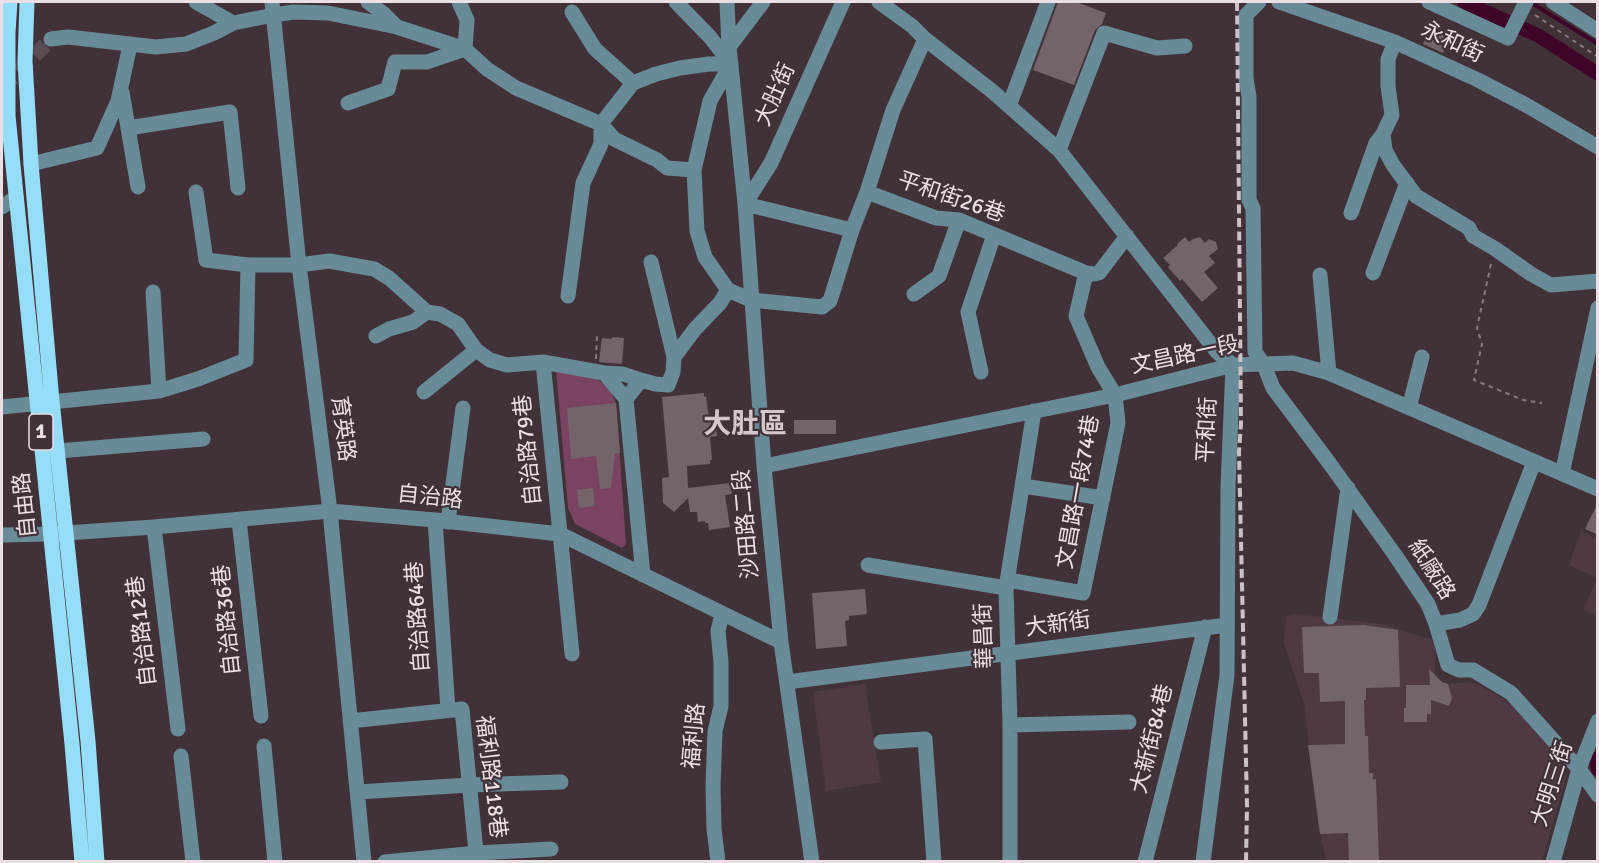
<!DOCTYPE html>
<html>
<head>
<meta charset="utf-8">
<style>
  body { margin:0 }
  #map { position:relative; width:1599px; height:863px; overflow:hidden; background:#41323a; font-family:Signika,sans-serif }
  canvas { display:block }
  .frame { position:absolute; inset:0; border:3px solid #eae0e5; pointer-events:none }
</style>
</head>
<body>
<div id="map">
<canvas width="1599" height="863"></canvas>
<div class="frame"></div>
</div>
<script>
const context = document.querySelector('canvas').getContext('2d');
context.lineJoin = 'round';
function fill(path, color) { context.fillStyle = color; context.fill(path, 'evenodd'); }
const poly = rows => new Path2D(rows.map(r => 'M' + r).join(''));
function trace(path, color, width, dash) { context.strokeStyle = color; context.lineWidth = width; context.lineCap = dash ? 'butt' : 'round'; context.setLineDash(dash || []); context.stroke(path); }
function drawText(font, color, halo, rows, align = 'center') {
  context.font = font + ' Signika,"Noto Sans TC",sans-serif'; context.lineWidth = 4.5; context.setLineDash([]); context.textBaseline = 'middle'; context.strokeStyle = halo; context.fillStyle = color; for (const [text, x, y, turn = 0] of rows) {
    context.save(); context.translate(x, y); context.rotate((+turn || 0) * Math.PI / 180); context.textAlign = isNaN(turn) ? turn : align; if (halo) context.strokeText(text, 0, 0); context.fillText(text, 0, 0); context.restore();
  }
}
fill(poly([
  [1581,531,1597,539,1597,617,1583,610,1597,578,1569,565],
  [1296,614,1382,624,1435,641,1435,675,1442,682,1448,684,1470,682,1477,684,1497,695,1516,709,1560,757,1566,778,1542,861,1327,861,1320,834,1304,704,1284,643,1286,616],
  [865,684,881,782,826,791,813,692]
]), '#4f3944');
fill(poly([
  [556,370,595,377,610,390,616,403,626,544,622,548,575,524,568,508]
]), '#7a4360');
trace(poly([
  [1530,2,1598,44]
]), '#3e0529', 4);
trace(poly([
  [1464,2,1539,36,1598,74],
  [1598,758,1596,761,1598,769]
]), '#3e0529', 14);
fill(poly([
  [1058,2,1076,2,1106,13,1102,24,1095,30,1074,85,1033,70],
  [1430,25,1451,33,1443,53,1423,44],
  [1185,237,1189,242,1193,239,1200,237,1205,243,1209,239,1216,242,1218,249,1209,256,1215,263,1204,272,1218,288,1202,302,1182,279,1180,281,1168,267,1170,265,1163,258,1178,245,1177,244],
  [612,337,624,338,622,364,599,362,602,338,612,339],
  [704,393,704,397,706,396,709,419,715,419,717,436,710,437,712,460,710,460,710,464,687,466,688,488,730,483,732,494,725,495,730,527,709,530,708,523,705,523,705,521,698,522,697,512,690,512,688,498,674,512,663,503,662,478,669,477,662,397],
  [616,403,620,453,615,454,611,488,600,489,596,456,571,459,567,408],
  [794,420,836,420,836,434,794,434],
  [593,488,595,506,579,508,577,490],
  [1598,502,1598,535,1585,529],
  [865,589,867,614,849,616,849,620,845,621,847,646,816,649,812,593],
  [1364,625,1398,630,1400,687,1366,688,1366,700,1364,700,1365,736,1368,736,1369,773,1373,773,1373,779,1376,779,1379,861,1349,861,1348,833,1320,834,1308,745,1345,744,1345,701,1320,702,1319,673,1304,673,1302,627],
  [1429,669,1442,682,1448,684,1452,698,1449,706,1431,700,1431,714,1427,714,1427,722,1404,722,1404,708,1406,708,1406,685,1430,685]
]), '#74636b');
trace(poly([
  [2,88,51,39]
]), '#5a4c54', 15, [15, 8]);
trace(poly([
  [1535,15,1598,57],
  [1491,264,1477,328,1482,344,1474,380,1523,400,1542,403],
  [596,359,597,335]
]), '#887b82', 2, [4.5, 4.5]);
trace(poly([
  [196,2,233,23],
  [272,2,299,265,330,511,364,862],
  [368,2,384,14,397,27],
  [459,2,467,20,465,49],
  [676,2,710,37,731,64],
  [727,2,729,47,745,204,764,466,781,642,812,862],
  [843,2,771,163,745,204,852,230],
  [879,2,912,26,925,39,992,91,1059,150,1217,352,1233,365,1228,487,1227,675,1203,862],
  [1259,2,1246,15,1246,78,1249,97,1249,200,1253,208,1255,352,1264,365,1273,388,1330,464,1395,555,1428,604,1436,624,1448,665,1459,670,1473,670,1511,693,1579,769,1598,795],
  [1279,2,1395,42,1478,80,1526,105,1598,147],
  [1429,2,1508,38],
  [1553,2,1598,31],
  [572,12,595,49,633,83],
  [51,39,68,37,156,47,186,44,214,33,233,23,274,15,294,12,328,13,397,27,465,49,487,69,516,88,601,124,614,139,657,160,667,168,694,170],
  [1395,42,1388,59,1388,86,1392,115,1383,134,1385,150,1393,165,1416,196,1469,228,1473,236,1494,248,1531,274,1551,285,1598,281],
  [729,47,763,2],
  [731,64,710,101,694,170,697,231,705,257,728,290,751,300,822,307,830,301,852,230,867,192,893,110,925,39],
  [122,92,138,187],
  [348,103,388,89,395,62,427,62,465,49],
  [1009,106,1048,2],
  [601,124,633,83,656,74,680,68,709,64,731,64],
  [128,128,230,112,238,188],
  [1059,150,1104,33,1157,48,1185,46],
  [31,164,97,148,118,101,130,45],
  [196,192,206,260,248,265,299,265,329,261,374,269,389,278,427,312,440,314,458,324,476,350,490,360,507,365,543,362,604,373,626,399,641,380,655,384,668,385,673,372,674,357,695,329,720,303,728,290],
  [867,192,936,218,959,220,1086,273,1094,274,1099,273,1127,236],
  [2,207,16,197],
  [1351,213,1376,143,1383,134],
  [651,262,674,357],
  [1373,273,1407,183],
  [1320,275,1329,373],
  [153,292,159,391],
  [914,294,939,276,959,220],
  [568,296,583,183,601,144,601,124],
  [376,336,389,329,413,322,427,312],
  [543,362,572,654],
  [981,372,968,312,994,235],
  [604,373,623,374,641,380],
  [424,392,476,350],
  [626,399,643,575],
  [2,407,159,391,198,379,246,360,248,265],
  [1409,408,1422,357],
  [58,451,203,439],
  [764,466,1115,395,1233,365,1293,363,1329,373,1598,489],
  [1562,474,1598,308],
  [1023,486,1103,498],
  [239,520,261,716],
  [435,520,448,710],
  [448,522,463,408],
  [154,527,178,729],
  [2,535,51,534,154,527,330,511,435,520,560,534,781,642],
  [868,565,1006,588],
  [1008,580,1083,593,1118,423,1115,395,1098,367,1076,316,1086,273],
  [1330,617,1348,488],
  [1436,624,1460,620,1473,614,1479,605,1534,462],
  [787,682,1227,625],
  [350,721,462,709,477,862],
  [1010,725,1129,722],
  [881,742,925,739,934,862],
  [264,746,275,862],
  [181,756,193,862],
  [358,792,469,785,561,782],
  [385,862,477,853,551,849],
  [718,862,714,829,713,786,715,731,721,706,721,662,718,631,722,614],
  [1010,862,1010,725,1006,588,1034,411],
  [1145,862,1205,627],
  [1553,862,1579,769,1598,721]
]), '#698b97', 15);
trace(poly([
  [10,2,8,32,8,116,72,744,82,862],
  [27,2,25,61,31,164,52,401,88,741,97,862]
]), '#96def8', 15);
trace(poly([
  [1237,2,1241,423,1239,452,1247,806,1246,862]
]), '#ccc1c7', 4, [9, 4.5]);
trace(poly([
  [1508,38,1526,2]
]), '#698b97', 15);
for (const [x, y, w] of [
  [41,432,24]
]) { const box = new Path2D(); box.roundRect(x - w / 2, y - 18, w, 36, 4.5); context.fillStyle = '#41323a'; context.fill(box); trace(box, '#eae0e5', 1.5); }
drawText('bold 21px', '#eae0e5', null, [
  ["1",41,432]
]);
drawText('22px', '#eae0e5', '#41323a', [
  ["永和街",1452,43,25],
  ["大肚街",776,95,-66],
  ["平和街26巷",951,198,19],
  ["文昌路一段",1185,356,-12],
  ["育英路",342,429,83],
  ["平和街",1208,430,-87],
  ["自治路79巷",529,450,-96],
  ["文昌路一段74巷",1079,492,-80],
  ["自治路",430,498,6],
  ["自由路",26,505,-96],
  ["沙田路二段",747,524,-95],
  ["紙廠路",1431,570,58],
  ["自治路64巷",419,617,-94],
  ["自治路36巷",228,620,-96],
  ["大新街",1058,625,-8],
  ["自治路12巷",143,631,-97],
  ["華昌街",985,636,-92],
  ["福利路",695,736,-85],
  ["大新街84巷",1153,739,-76],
  ["福利路118巷",490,777,83],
  ["大明三街",1553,784,-72]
]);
drawText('bold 28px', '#d7c4cd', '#41323a', [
  ["大肚區",745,426]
]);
</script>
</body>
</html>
